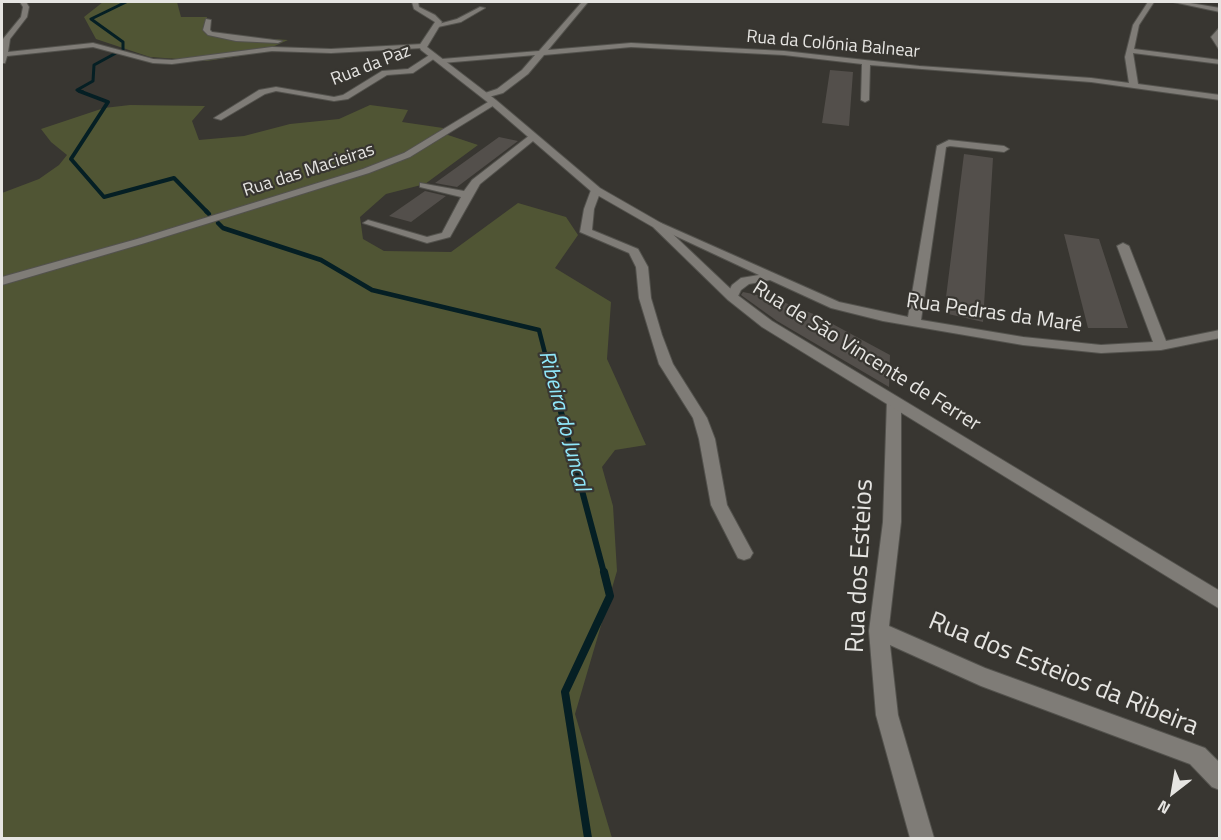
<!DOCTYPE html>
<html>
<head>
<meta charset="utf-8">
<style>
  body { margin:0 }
  #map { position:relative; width:1221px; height:840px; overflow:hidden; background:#383631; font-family:"Titillium Web",sans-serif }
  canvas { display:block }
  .frame { position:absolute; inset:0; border:3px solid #e6e5e2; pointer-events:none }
  .north { position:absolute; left:1143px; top:762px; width:60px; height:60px; -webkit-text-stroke:4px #383631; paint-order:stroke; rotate:211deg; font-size:16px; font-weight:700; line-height:24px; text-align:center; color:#e6e5e2 }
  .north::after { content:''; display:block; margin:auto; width:21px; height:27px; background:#e6e5e2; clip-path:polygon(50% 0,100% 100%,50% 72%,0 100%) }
</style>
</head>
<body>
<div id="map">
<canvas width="1221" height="840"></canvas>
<div class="frame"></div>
<div class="north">N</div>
</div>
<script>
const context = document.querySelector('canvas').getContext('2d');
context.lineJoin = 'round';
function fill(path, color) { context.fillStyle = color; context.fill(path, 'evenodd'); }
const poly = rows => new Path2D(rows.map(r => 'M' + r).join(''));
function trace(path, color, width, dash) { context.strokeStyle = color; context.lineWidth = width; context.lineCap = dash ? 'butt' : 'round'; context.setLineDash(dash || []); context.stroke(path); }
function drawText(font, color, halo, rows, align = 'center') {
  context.font = font + ' "Titillium Web",sans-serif'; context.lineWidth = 4.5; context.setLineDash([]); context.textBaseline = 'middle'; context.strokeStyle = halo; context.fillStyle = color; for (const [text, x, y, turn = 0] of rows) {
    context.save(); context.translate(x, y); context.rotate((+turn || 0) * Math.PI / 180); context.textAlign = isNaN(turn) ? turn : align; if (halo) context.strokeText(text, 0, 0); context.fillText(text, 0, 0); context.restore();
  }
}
fill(poly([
  [103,2,177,2,181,17,207,17,205,30,212,35,288,40,259,53,207,61,150,57,96,39,84,17],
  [130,105,205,106,192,121,199,140,244,136,290,124,339,119,370,105,408,110,402,122,443,128,448,135,478,145,425,184,386,194,360,217,363,239,384,251,451,252,518,203,566,217,578,235,555,268,611,302,607,359,646,445,615,450,602,467,613,506,617,571,575,714,612,838,2,838,2,193,39,179,59,165,67,155,51,142,41,129,104,108]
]), '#505534');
trace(poly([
  [123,50,123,42,91,19,126,2],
  [83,92,77,90,93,81,94,65,116,53]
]), '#051f24', 3);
trace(poly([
  [79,91,108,102,71,159,104,197,174,178,207,212]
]), '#051f24', 4);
trace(poly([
  [206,211,209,214],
  [218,223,223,228,321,260,372,290,539,330,549,369]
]), '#051f24', 4.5);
trace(poly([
  [549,367,604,573]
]), '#051f24', 6);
trace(poly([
  [588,838,565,692,610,596,604,572]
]), '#051f24', 8);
fill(poly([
  [830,70,853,72,849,126,822,123],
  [499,137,518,141,457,187,435,183],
  [964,154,993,158,983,322,944,313],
  [425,191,446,196,411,222,389,216],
  [1064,234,1099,239,1128,328,1088,328],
  [743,292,773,298,816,315,890,355,889,387,777,321,741,295]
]), '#534f4b');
const minor = poly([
  [20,2,26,2,29,7,27,17,10,39,8,52,93,43,153,59,172,60,272,47,331,49,423,44,427,46,423,48,331,53,272,51,172,64,153,63,93,47,7,56,5,63,2,63,3,39,21,17,23,7,20,2],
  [582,2,588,2,548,50,631,43,784,51,919,66,1091,78,1129,83,1125,57,1133,25,1148,2,1154,2,1139,25,1134,49,1220,60,1220,64,1133,53,1138,84,1220,95,1220,100,1091,82,870,65,869,100,865,102,861,100,862,64,784,55,631,47,544,55,528,74,503,93,485,98,481,96,482,94,497,89,522,70,535,55,442,63,438,61,442,59,539,51,582,2],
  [1173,2,1184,2,1220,8,1220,12,1173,2],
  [480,7,485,8,461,22,438,27,435,25,457,19,480,7],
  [206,19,211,20,210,30,212,32,282,41,278,43,236,41,208,35,203,30,206,19],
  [1220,27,1219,37,1220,51,1211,37,1220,27],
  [431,54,438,56,413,73,387,75,348,99,334,101,276,91,265,94,221,120,214,118,259,90,276,87,334,97,343,95,382,71,408,69,431,54],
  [493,99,497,102,496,104,410,157,369,173,145,243,2,285,2,277,137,239,363,169,404,153,493,99],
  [530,135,538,137,480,184,450,237,427,243,363,223,368,220,427,237,442,233,461,197,420,187,420,183,464,191,472,180,530,135],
  [949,140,1004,146,1009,149,1004,152,950,146,946,147,921,320,1023,337,1101,345,1153,342,1117,246,1123,243,1129,246,1166,341,1220,330,1220,338,1161,350,1101,353,1023,345,883,321,831,308,770,280,749,284,741,290,736,300,732,301,726,297,732,285,741,278,759,275,652,225,657,222,661,223,839,302,908,317,937,146,949,140],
  [596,187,601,190,594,209,592,230,638,249,648,267,651,298,662,335,673,364,707,418,715,439,727,505,753,553,750,558,744,560,738,558,711,505,699,439,693,418,659,364,639,298,636,267,629,253,580,232,584,209,591,190,596,187],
  [894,395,901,400,901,522,889,626,985,668,1205,748,1220,763,1220,790,1212,787,1190,764,981,686,890,645,898,715,934,838,910,838,876,715,869,631,883,522,887,400,894,395]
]);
const tertiary = poly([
  [412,2,418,2,419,7,435,15,442,22,427,47,496,100,600,188,661,223,736,294,772,321,1220,591,1220,609,762,327,728,300,653,227,592,192,490,104,421,50,419,46,435,22,414,9,412,2]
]);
trace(minor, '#53524d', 2);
trace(tertiary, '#53524d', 2);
fill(minor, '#7f7c77');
fill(tertiary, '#7f7c77');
drawText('18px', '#e6e5e2', '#383631', [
  ["Rua da Colónia Balnear",833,45,5],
  ["Rua da Paz",371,66,-21],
  ["Rua das Macieiras",309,171,-18]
]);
drawText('21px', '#e6e5e2', '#383631', [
  ["Rua Pedras da Maré",994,314,8],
  ["Rua de São Vincente de Ferrer",866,357,32]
]);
drawText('italic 22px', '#90e8fb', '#383631', [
  ["Ribeira do Juncal",563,421,75]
]);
drawText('26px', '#e6e5e2', '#383631', [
  ["Rua dos Esteios",861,566,-87],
  ["Rua dos Esteios da Ribeira",1063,675,22]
]);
</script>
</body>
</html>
